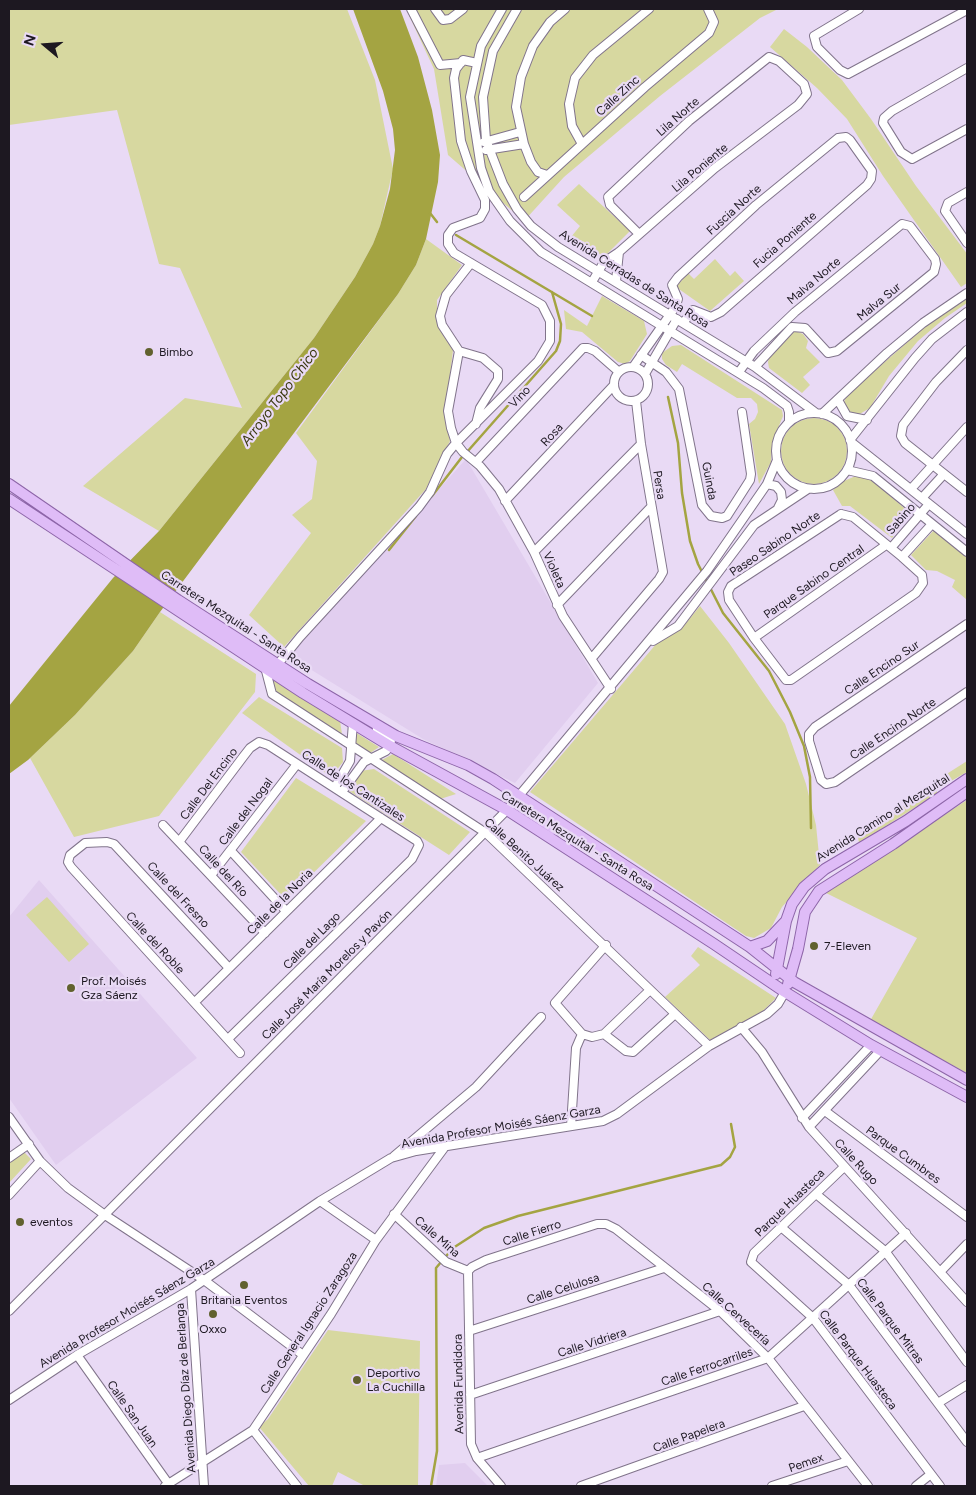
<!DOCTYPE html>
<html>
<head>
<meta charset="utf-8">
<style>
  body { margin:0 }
  #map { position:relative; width:976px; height:1495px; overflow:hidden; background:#e9daf5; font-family:Figtree,sans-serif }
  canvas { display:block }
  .frame { position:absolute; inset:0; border:10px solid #1d1821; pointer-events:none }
  .north { position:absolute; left:20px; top:20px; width:50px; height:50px; -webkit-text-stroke:4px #e9daf5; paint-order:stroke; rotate:288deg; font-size:14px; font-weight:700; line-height:20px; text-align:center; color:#1d1821 }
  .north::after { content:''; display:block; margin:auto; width:18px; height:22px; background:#1d1821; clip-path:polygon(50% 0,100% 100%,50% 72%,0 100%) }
</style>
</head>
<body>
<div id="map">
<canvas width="976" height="1495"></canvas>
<div class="frame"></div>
<div class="north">N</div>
</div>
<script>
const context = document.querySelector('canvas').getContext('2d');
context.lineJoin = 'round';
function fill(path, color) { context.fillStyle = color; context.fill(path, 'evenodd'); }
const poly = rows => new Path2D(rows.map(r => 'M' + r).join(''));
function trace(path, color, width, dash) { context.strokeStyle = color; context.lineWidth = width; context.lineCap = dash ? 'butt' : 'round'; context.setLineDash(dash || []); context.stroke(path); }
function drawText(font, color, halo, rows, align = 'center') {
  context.font = font + ' Figtree,sans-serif'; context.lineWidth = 4.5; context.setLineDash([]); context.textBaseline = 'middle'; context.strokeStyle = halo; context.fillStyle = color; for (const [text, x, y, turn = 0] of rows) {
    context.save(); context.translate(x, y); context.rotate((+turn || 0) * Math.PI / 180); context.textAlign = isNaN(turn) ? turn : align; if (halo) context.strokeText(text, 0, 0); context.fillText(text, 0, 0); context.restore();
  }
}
fill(poly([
  [466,459,598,683,515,783,423,739,289,656],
  [39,880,197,1058,56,1165,9,1098,9,917],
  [465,1463,488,1486,436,1486,439,1465]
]), '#e1ceef');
fill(poly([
  [9,9,347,9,375,80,393,169,380,226,373,244,355,277,314,338,159,531,83,486,185,398,242,408,180,268,159,264,117,110,9,125],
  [406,9,778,9,760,18,660,96,564,177,524,221,448,155,434,69],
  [784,29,807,47,842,80,871,119,916,186,965,251,967,254,967,283,961,287,883,176,847,119,817,88,770,47],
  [579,184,630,231,604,257,571,237,580,226,557,205],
  [426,239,462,265,437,300,437,323,453,350,445,419,450,441,426,489,284,647,249,615,311,533,292,515,312,499,317,461,296,433,398,294,416,265],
  [715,259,730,276,735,271,744,281,710,311,676,287,688,273,694,279],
  [602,296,644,321,647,334,630,361,625,364,618,362,582,332,566,329,564,310,587,326],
  [967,296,967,303,945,318,918,341,889,376,870,408,858,415,846,410,844,402,847,395,935,318],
  [795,331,803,334,808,341,806,348,820,362,803,377,810,385,802,393,769,368,768,362,770,354],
  [681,345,782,410,783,416,772,443,771,462,759,484,749,424,755,419,758,412,757,404,751,398,737,398,682,364,677,372,666,365,662,359,662,353,672,346],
  '781 451a33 33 0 1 1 66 0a33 33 0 1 1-66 0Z',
  [858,475,872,480,911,514,892,538,850,506,842,506,833,490,844,481],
  [934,530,967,557,967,600,952,587,955,580,937,571,926,570,911,555],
  [700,606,729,643,785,724,806,784,816,825,820,865,782,907,771,928,754,938,746,936,530,792,657,643,682,628],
  [160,612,256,674,255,692,159,816,74,837,30,758,75,715,133,651],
  [272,678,340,721,342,734,271,691],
  [259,697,342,748,343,762,331,777,242,713],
  [355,732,379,747,369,754,355,744],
  [393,754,456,794,437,800,380,761],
  [967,761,967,772,951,781,945,775],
  [374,769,470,832,449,855,349,791,360,771],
  [296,778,366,821,286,900,241,852],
  [932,786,938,793,859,843,858,837],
  [967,800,967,1073,870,1021,917,938,826,893],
  [47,897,89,944,69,962,26,915],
  [698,947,776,998,761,1013,710,1040,665,997,700,965,691,956],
  [24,1152,31,1159,9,1183,9,1162],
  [328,1330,420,1341,418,1486,365,1486,338,1472,332,1486,309,1486,259,1427,268,1419]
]), '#d7d8a0');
fill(poly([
  [353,9,400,9,418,57,432,110,440,155,438,182,426,239,416,265,398,294,160,612,133,651,75,715,28,760,9,774,9,706,113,578,159,531,314,338,355,277,373,244,380,226,390,189,395,150,393,129,383,91]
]), '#a4a442');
trace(poly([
  [430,213,437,222],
  [456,235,592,316],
  [668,397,678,443,682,493,690,541,698,564,723,613,769,671,790,712,804,746,810,777,811,828],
  [467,452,556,351,560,341,561,324,552,292],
  [432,496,462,457],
  [389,550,416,516],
  [431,1486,437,1451,436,1268,453,1248,484,1228,518,1216,721,1165,730,1157,735,1147,731,1124]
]), '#a4a442', 2.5);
const minor = poly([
  [411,9,440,65,461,63],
  [435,9,443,20,450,19,463,9],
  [502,9,481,46,470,97,481,168,489,191,510,221,541,252,763,388,787,406,789,412,789,422],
  [517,9,493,51,483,97,486,140,503,184,517,209,531,226,558,247,755,367,816,413],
  [859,9,814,36,817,47,840,70,848,74,967,10],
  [967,68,892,111,884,118,883,123,901,152,912,159,967,129],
  [484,142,520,132],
  [582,144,572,126,569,104,575,78,593,55,649,9],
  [486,150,524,144],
  [547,175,538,172,531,162,524,144,516,107,521,77,533,46,550,22,565,9],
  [967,192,948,203,945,211,967,243],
  [524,197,645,87,709,33,714,22,708,9],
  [471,263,446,295,440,316,442,325,459,351,448,411,451,428,456,443,463,452,480,466,499,489,534,552,563,616,611,689],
  [616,281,619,252],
  [592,282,604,262,619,252,715,168,798,105,807,94,804,84,779,61,769,57,689,121,608,197,610,205,639,234],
  [967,350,936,382,903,425,901,436,905,443,967,492],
  [459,351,483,358,498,371,498,379,480,408,476,424],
  [641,355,666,372,679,389,702,505,711,516,722,518,727,516,750,480,751,474,742,412],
  '614 384a17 17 0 1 1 34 0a17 17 0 1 1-34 0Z',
  [633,367,676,306,678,299,672,285,678,277,756,205,838,138,846,137,850,140,872,171,871,179,867,185,721,312,711,317,693,310,683,323],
  [739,372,754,351,795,312,902,224,910,226,935,259,936,264,934,272,837,351,828,353,805,328,792,327,755,367],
  [645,374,677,319],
  [838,400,847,416,867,420],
  '776 451a38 38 0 1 1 76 0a38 38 0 1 1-76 0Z',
  [822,414,887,353,923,323,967,293],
  [850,440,915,358,932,339,967,312],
  [851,442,967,534],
  [476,462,583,348,588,348,595,351,619,372],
  [847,470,873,476,967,552],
  [767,484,776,486,781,492,782,500,778,508],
  [911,489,967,427],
  [922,498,944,474],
  [505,501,614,385],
  [841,514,853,517,902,557,922,575,923,583,916,593,791,680,786,680,754,638,729,600,728,592,731,586,841,514],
  [891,548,929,504],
  [534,552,641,444],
  [902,557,932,524],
  [557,605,651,507],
  [967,624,815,727,809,734,809,741,821,780,826,784,835,782,967,692],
  [754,638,886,545],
  [653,641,678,626,754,525,808,489],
  [592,658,659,579,663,572,641,444,636,401],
  [278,664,300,637,419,507,430,492,447,454,456,443,538,361,550,341,550,321,542,305,454,253,448,244,448,235,453,228,480,218,485,209,485,200,471,171,461,141,454,78,456,69,463,60,477,63],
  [265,667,272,694,486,833,709,1046],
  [335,787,350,761,353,723],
  [342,792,364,762,386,751,390,746,391,740,377,729],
  [163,825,265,933],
  [179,842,243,757,250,748,259,742,268,745,381,818,417,841,419,845,412,859,228,1039],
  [231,851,286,911],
  [212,874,297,764],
  [606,945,555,1003,582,1034,592,1037,604,1034,650,990],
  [229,968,114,844,107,842,85,843,70,855,68,862,71,867,240,1053],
  [195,1002,381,818],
  [741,1027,762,1052,809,1127,967,1302],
  [604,1034,626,1051,633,1052,675,1014],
  [825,1111,967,1217],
  [9,1117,40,1161,68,1188,105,1215,204,1280,303,1355],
  [802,1118,871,1045],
  [571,1126,576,1048,582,1034],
  [809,1127,881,1050],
  [394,1156,476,1087,541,1017],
  [9,1158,29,1144],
  [844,1167,754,1253,751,1262,813,1318,940,1486],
  [816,1194,885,1251,967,1362],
  [9,1195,40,1161],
  [320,1201,376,1240],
  [394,1214,446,1262,468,1271],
  [781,1227,849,1285,967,1442],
  [468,1271,472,1267,486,1260,597,1224,606,1224,616,1229,720,1311,768,1358,868,1486],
  [468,1271,471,1444,477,1458,501,1486],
  [941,1271,967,1244],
  [191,1289,204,1486],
  [9,1311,507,810,707,571,767,484,777,460],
  [469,1331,664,1268],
  [77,1355,170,1486],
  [470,1395,720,1311],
  [9,1400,77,1355,191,1289,320,1201,391,1158,416,1151,603,1121,617,1114,709,1046,767,1014,778,1004,785,992],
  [938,1403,967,1385],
  [253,1430,297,1486],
  [477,1458,768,1358,906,1233],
  [165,1486,253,1430,331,1314,376,1240,444,1148],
  [581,1486,804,1406],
  [772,1486,848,1461],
  [916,1486,931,1474]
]);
const major = poly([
  [9,484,178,600,308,684,396,736,468,765,493,779,750,947,794,982,967,1080],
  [9,499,303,693,390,746,507,810,714,944,785,992,871,1045,967,1097],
  [514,802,555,829,571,835],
  [750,947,767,941,785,922],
  [776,974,786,921,792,904,804,887,825,869,906,821,967,779],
  [788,984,798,949,805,912,819,891,893,844,967,792]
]);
trace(minor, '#81748b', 10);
trace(major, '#8d65a8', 12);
trace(minor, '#fff', 8);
trace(major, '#dfbcf7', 10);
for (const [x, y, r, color] of [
  [149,352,5,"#61612e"],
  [814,946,5,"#61612e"],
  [71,988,5,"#61612e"],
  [20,1222,5,"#61612e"],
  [244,1285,5,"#61612e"],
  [213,1314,5,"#61612e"],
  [357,1380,5,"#61612e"]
]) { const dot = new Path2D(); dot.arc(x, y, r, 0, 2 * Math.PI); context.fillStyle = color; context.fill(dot); trace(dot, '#e9daf5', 2); }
drawText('12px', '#1d1821', '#e9daf5', [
  ["Calle Zinc",618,96,-42],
  ["Lila Norte",678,117,-41],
  ["Lila Poniente",700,168,-40],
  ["Fuscia Norte",734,210,-42],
  ["Fucia Poniente",785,240,-41],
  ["Avenida Cerradas de Santa Rosa",634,279,32],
  ["Malva Norte",814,281,-40],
  ["Malva Sur",879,302,-39],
  ["Vino",520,397,-47],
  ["Rosa",552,435,-47],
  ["Guinda",709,481,79],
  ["Persa",659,485,81],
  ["Sabino",901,519,-49],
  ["Paseo Sabino Norte",775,544,-34],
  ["Violeta",554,570,66],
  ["Parque Sabino Central",814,582,-35],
  ["Carretera Mezquital - Santa Rosa",236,622,33],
  ["Calle Encino Sur",882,668,-34],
  ["Calle Encino Norte",893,729,-34],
  ["Calle Del Encino",209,784,-53],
  ["Calle de los Cantizales",353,786,33],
  ["Calle del Nogal",246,812,-53],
  ["Avenida Camino al Mezquital",883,818,-32],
  ["Carretera Mezquital - Santa Rosa",577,841,32],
  ["Calle Benito Juárez",524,855,42],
  ["Calle del Río",223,871,47],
  ["Calle del Fresno",178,895,47],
  ["Calle de la Noria",280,902,-45],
  ["Calle del Lago",312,941,-45],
  ["Calle del Roble",155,943,47],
  ["Calle José María Morelos y Pavón",327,975,-45],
  ["Avenida Profesor Moisés Sáenz Garza",501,1127,-10],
  ["Parque Cumbres",903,1155,36],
  ["Calle Rugo",856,1162,47],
  ["Parque Huasteca",790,1203,-44],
  ["Calle Fierro",532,1233,-18],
  ["Calle Mina",437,1237,41],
  ["Calle Celulosa",563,1289,-18],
  ["Avenida Profesor Moisés Sáenz Garza",127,1313,-31],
  ["Calle Cervecería",736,1314,42],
  ["Calle Parque Mitras",890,1321,53],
  ["Calle General Ignacio Zaragoza",309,1323,-57],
  ["Calle Vidriera",592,1343,-18],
  ["Calle Parque Huasteca",858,1360,53],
  ["Calle Ferrocarriles",707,1367,-19],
  ["Avenida Fundidora",459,1384,-91],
  ["Avenida Diego Díaz de Berlanga",186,1388,-94],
  ["Calle San Juan",132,1414,55],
  ["Calle Papelera",689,1436,-20],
  ["Pemex",806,1463,-19]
]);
drawText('12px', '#1d1821', '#e9daf5', [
  ["Bimbo",159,352],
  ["7-Eleven",824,946],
  ["Prof. Moisés",81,981],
  ["Gza Sáenz",81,995],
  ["eventos",30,1222],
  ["Britania Eventos",244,1300,"center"],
  ["Oxxo",213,1329,"center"],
  ["Deportivo",367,1373],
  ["La Cuchilla",367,1387]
], 'left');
drawText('italic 14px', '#3a3910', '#e9daf5', [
  ["Arroyo Topo Chico",280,397,-53]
]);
</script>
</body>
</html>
